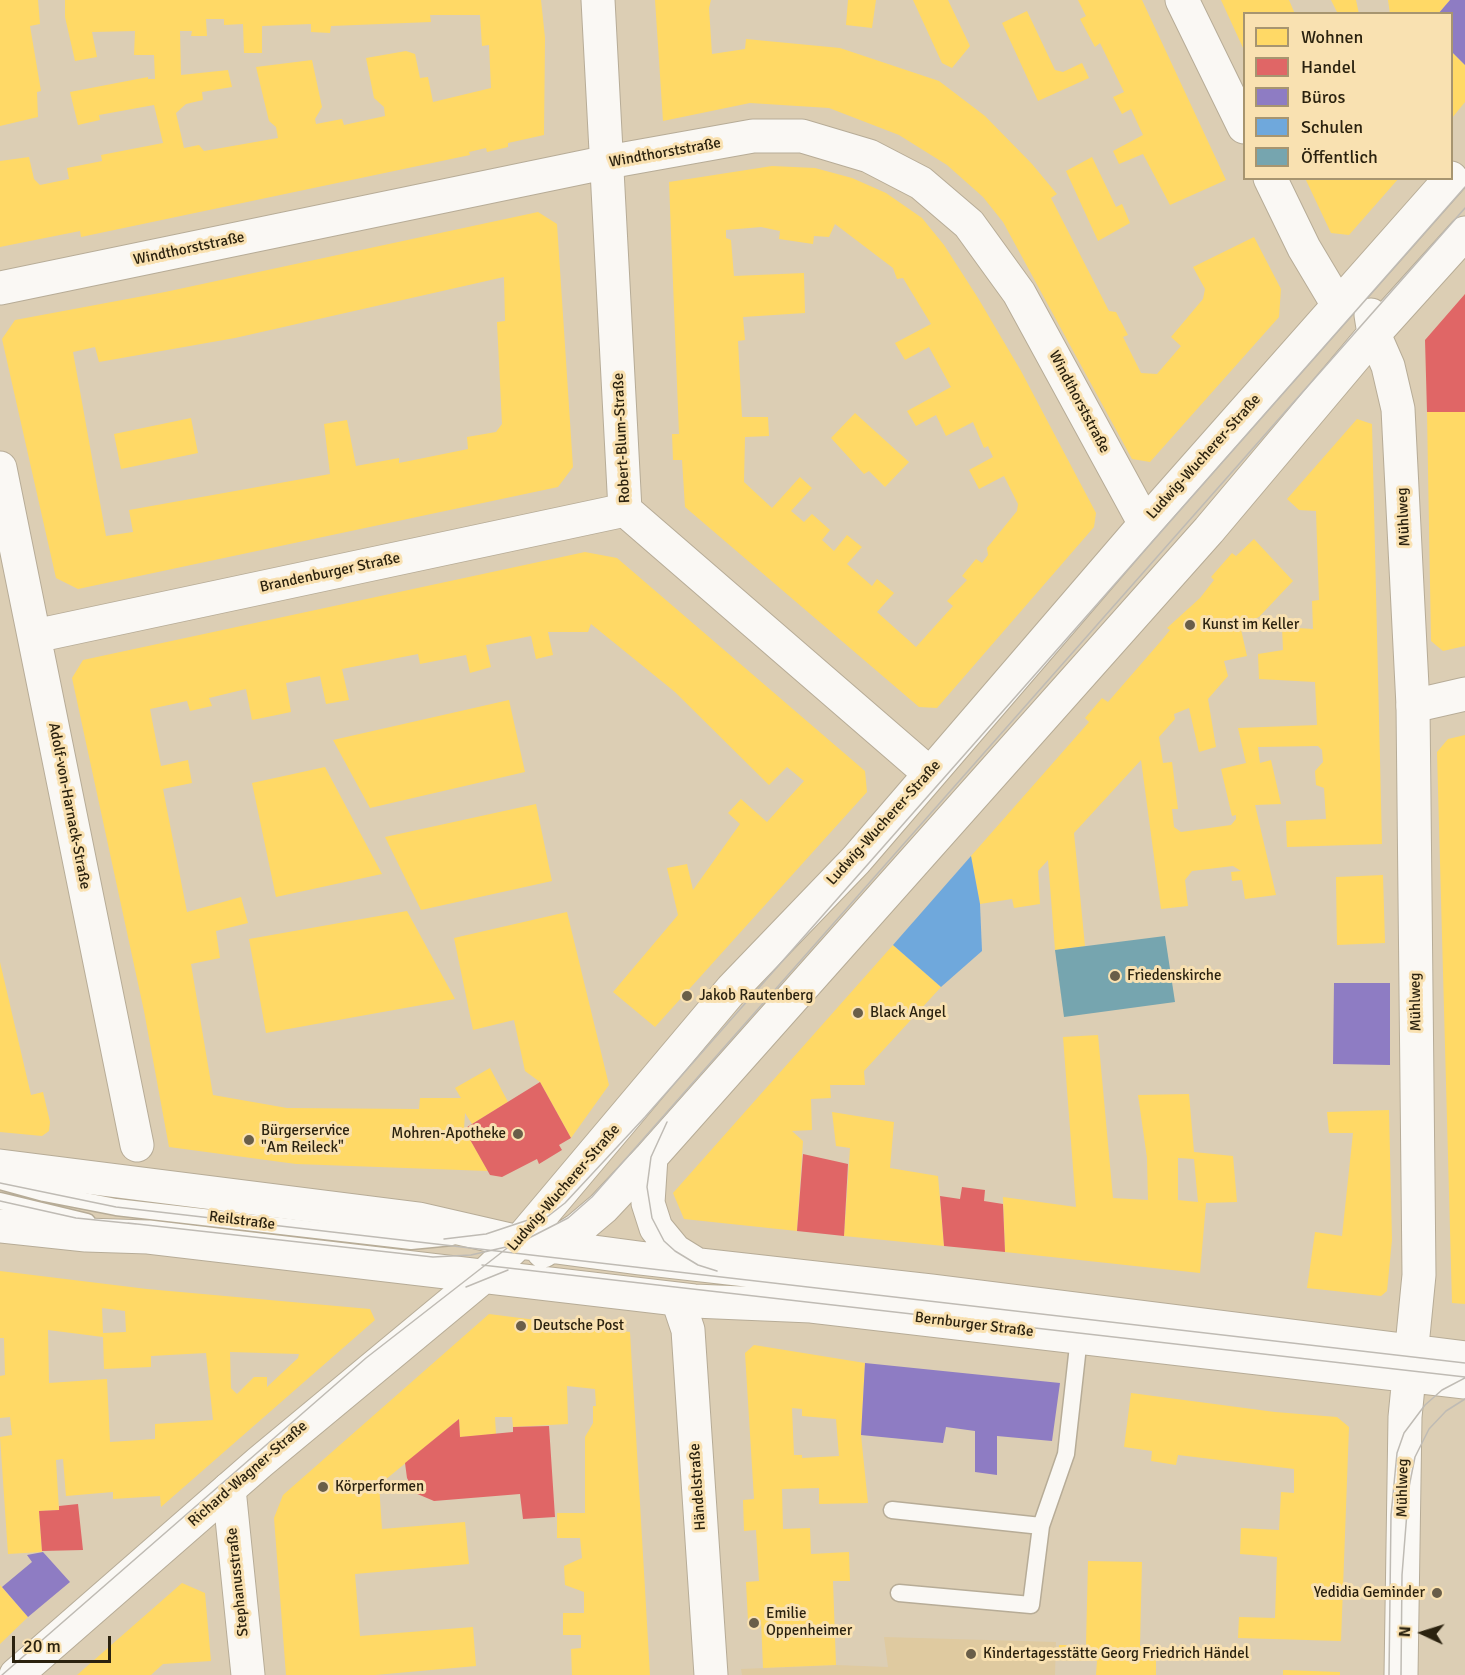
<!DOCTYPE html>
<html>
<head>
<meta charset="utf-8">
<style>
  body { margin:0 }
  #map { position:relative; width:1465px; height:1675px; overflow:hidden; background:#dcceb4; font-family:Signika,sans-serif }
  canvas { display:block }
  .legend { position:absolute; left:1243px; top:12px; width:210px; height:168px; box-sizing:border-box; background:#f9e1b1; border:2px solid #a79570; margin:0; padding:8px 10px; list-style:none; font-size:18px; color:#2b220f }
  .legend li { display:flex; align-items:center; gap:12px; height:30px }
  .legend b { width:30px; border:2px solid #a79570 }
  .north { position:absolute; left:1393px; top:1603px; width:60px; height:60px; -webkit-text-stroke:4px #f9e1b1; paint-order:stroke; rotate:274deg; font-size:16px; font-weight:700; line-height:24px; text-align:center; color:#2b220f }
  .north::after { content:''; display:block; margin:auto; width:21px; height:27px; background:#2b220f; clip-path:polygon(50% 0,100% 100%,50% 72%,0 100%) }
  .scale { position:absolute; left:12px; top:1636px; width:99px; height:27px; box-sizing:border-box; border:3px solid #2b220f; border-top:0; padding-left:8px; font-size:18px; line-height:21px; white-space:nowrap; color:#2b220f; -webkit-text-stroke:4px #f9e1b1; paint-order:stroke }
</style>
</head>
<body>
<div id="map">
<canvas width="1465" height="1675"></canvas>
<ul class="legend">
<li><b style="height:16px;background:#ffd966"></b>Wohnen</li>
<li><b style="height:16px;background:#e06666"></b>Handel</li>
<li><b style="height:16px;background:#8e7cc3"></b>Büros</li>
<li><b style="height:16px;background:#6fa8dc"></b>Schulen</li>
<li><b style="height:16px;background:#76a5af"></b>Öffentlich</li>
</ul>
<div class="north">N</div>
<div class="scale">20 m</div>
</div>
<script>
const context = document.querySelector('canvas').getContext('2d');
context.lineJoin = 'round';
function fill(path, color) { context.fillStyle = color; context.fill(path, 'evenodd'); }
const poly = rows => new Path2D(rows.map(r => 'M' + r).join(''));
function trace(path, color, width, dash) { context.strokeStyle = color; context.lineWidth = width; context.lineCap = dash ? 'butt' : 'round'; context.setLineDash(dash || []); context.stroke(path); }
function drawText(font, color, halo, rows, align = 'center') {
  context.font = font + ' Signika,sans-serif'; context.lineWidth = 6; context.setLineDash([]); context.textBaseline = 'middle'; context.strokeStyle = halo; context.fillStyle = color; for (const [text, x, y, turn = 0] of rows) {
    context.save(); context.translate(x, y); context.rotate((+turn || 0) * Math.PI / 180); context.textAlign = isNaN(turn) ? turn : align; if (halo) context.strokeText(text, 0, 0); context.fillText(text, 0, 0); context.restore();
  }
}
fill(poly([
  [884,1637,1056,1642,1055,1675,742,1675,741,1669,836,1665,888,1667]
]), '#dfcaa0');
fill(poly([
  [0,0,38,0,40,24,30,26,41,91,37,92,38,117,0,126],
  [65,0,541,0,545,38,544,135,508,143,508,147,487,152,486,148,469,152,470,155,81,237,80,231,0,247,0,161,29,157,34,179,40,185,69,179,67,168,102,161,101,155,163,143,154,105,99,115,100,120,78,125,70,92,148,77,148,79,155,79,154,55,134,55,135,31,92,32,97,57,75,61,65,17],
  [430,15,480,15,482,46,489,45,491,88,433,102,428,77,420,78,415,54,406,51,366,58,374,98,384,107,385,116,344,125,342,119,316,124,315,119,322,107,312,60,256,67,269,121,276,127,278,138,204,151,199,145,184,148,176,113,186,104,203,100,202,92,232,87,228,70,181,75,180,31,192,31,191,36,207,36,206,19,224,19,224,25,243,24,244,53,262,53,262,26,311,24,311,32,330,33,331,26,431,22],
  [655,0,711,0,709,8,712,54,745,49,746,39,840,48,939,81,985,116,1032,164,1057,194,1051,198,1109,311,1116,312,1128,335,1123,337,1141,373,1157,374,1181,346,1171,337,1203,299,1205,289,1193,267,1254,237,1281,289,1279,317,1150,462,1132,459,1003,222,983,197,947,165,899,135,829,108,750,103,663,121],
  [848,0,876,0,872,28,846,25],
  [913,0,948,0,970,46,952,68,942,63],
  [1078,0,1142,0,1226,180,1170,205,1143,154,1119,164,1113,151,1143,135,1131,109,1122,114,1113,97,1124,92,1100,43,1095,47,1080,19,1086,16],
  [1221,0,1289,0,1295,14,1244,14,1244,50],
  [1331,0,1356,0,1359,14,1338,14],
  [1388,0,1450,0,1438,14,1390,14],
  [1027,11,1055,70,1063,72,1082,63,1089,78,1038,101,1002,23],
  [1452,52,1465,65,1465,102,1452,118],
  [1092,157,1116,207,1122,204,1130,223,1098,241,1066,171],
  [772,166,815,168,852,178,886,193,922,218,944,245,978,298,1021,371,1096,513,1094,527,937,708,919,707,685,507,682,460,673,460,672,434,679,434,669,182],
  [835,224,893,268,897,279,903,278,931,324,895,343,905,360,929,347,951,387,907,411,916,426,936,415,946,436,973,422,984,448,988,446,993,457,969,470,979,489,1004,476,1018,504,1017,511,987,548,988,555,982,563,976,559,962,576,967,580,947,601,953,606,916,647,877,612,894,593,877,579,872,586,847,564,862,547,847,535,834,551,822,540,830,530,812,514,804,522,791,511,812,488,800,477,772,508,744,482,745,437,769,436,768,417,742,417,738,341,745,340,743,317,805,313,804,273,734,276,731,240,726,238,726,230,761,227,780,231,779,239,813,244,814,236,829,237],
  [1305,178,1399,178,1349,235,1331,233],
  [538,212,557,224,573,467,558,487,78,589,56,578,2,339,15,320,165,292],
  [504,277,505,321,497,322,502,424,496,432,467,437,468,449,399,463,399,458,356,466,347,420,324,424,330,474,129,510,133,532,106,536,73,352,95,347,99,362,235,338],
  [1427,412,1465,412,1465,646,1443,651,1431,641],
  [855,413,909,462,885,487,869,471,864,474,831,438],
  [191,418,198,453,121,469,114,434],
  [1357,419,1372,424,1382,844,1287,847,1286,821,1326,819,1324,788,1316,785,1315,771,1323,762,1322,750,1318,746,1258,747,1260,763,1271,760,1281,804,1255,805,1276,895,1245,899,1242,880,1232,881,1231,872,1241,871,1233,866,1192,871,1185,880,1188,906,1161,909,1141,760,1074,833,1085,946,1055,950,1048,860,1038,871,1040,904,1014,908,1012,899,980,904,971,856,1089,722,1085,718,1102,698,1108,702,1161,641,1170,630,1167,628,1200,598,1214,580,1211,577,1232,553,1236,556,1254,539,1293,581,1259,617,1240,625,1247,656,1224,661,1228,676,1208,699,1216,747,1199,752,1189,708,1174,714,1175,719,1159,737,1163,763,1172,762,1178,809,1172,809,1174,827,1181,832,1231,825,1236,819,1236,815,1232,816,1221,769,1246,763,1238,728,1317,725,1315,682,1259,679,1258,654,1283,650,1282,627,1313,629,1312,601,1319,600,1316,511,1299,510,1287,499],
  [585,552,617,558,865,771,867,792,655,1027,613,992,678,915,667,868,687,864,693,890,740,824,728,813,741,799,767,822,804,781,787,767,769,785,675,692,591,624,588,632,548,632,553,655,536,659,531,636,486,645,491,667,470,673,466,655,420,664,418,654,342,669,349,700,326,704,320,676,286,683,291,712,272,716,252,720,246,689,209,698,212,706,190,711,187,701,150,709,161,766,188,760,192,783,163,789,187,912,241,897,248,923,216,931,220,958,191,964,213,1095,287,1108,419,1109,420,1098,461,1098,455,1088,490,1068,508,1102,472,1124,465,1113,464,1129,488,1171,296,1164,169,1147,144,1011,72,678,83,660],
  [509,700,525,772,370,808,333,740],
  [1465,735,1465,1304,1452,1303,1437,752,1448,739],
  [325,767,382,874,276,897,252,783],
  [536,804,552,881,421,910,385,837],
  [1383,875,1385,943,1337,945,1336,877],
  [407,911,455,999,266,1033,249,939],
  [567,912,609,1085,571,1138,540,1082,525,1071,514,1020,473,1030,454,938],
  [893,945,941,987,864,1071,865,1085,830,1085,831,1098,811,1099,812,1130,792,1131,803,1141,797,1231,684,1219,673,1193],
  [0,962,31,1095,43,1092,50,1122,49,1131,42,1136,0,1132],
  [1098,1035,1113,1198,1148,1200,1147,1158,1138,1095,1189,1094,1194,1152,1233,1156,1237,1202,1206,1203,1200,1273,1005,1252,1003,1197,1076,1207,1063,1037],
  [1178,1158,1194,1159,1198,1202,1178,1200],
  [1389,1110,1392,1240,1387,1291,1381,1296,1307,1288,1315,1232,1342,1236,1353,1133,1329,1133,1327,1112],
  [832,1112,894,1122,890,1168,938,1176,944,1246,844,1236,850,1148,836,1146],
  [0,1271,147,1289,370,1309,375,1320,161,1507,160,1496,113,1499,113,1492,66,1496,63,1459,56,1460,59,1510,39,1511,42,1552,8,1554,0,1437,12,1435,10,1417,0,1418,0,1376,5,1375,4,1338,0,1338],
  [102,1308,125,1311,126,1332,103,1333],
  [48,1330,103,1337,104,1369,151,1367,151,1356,206,1353,213,1420,155,1424,155,1439,110,1442,107,1379,49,1383],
  [230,1352,264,1353,299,1354,298,1358,267,1387,267,1377,254,1377,237,1394,231,1388],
  [489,1314,630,1332,650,1675,572,1675,571,1649,581,1648,581,1635,563,1635,563,1613,584,1613,584,1592,565,1585,564,1566,582,1558,580,1538,557,1538,557,1513,585,1513,585,1437,593,1423,593,1406,596,1406,595,1389,567,1386,568,1424,513,1427,512,1417,495,1417,496,1434,460,1437,459,1419,379,1485,382,1529,465,1522,469,1564,355,1574,360,1636,473,1627,476,1666,375,1675,286,1675,274,1518,283,1495],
  [754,1345,865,1363,861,1435,868,1503,819,1504,819,1488,782,1489,783,1529,810,1528,811,1554,849,1552,850,1581,833,1581,836,1665,763,1668,761,1620,748,1621,746,1582,759,1581,756,1530,744,1531,743,1500,754,1499,745,1353],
  [792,1408,802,1409,802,1416,836,1419,839,1456,802,1458,802,1455,794,1455],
  [1131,1393,1275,1412,1337,1417,1349,1427,1341,1641,1238,1638,1239,1617,1275,1618,1277,1557,1240,1554,1241,1528,1279,1530,1281,1492,1294,1493,1294,1469,1178,1455,1176,1465,1151,1461,1152,1451,1124,1447],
  [1088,1561,1142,1562,1140,1646,1156,1647,1156,1675,1096,1675,1097,1661,1058,1660,1059,1645,1086,1645],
  [182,1583,205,1593,211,1661,163,1664,151,1675,77,1675],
  [0,1585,28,1617,0,1644],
  [1283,1670,1340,1672,1340,1675,1283,1675]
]), '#ffd966');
fill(poly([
  [1465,294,1465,412,1427,412,1425,340],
  [540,1082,571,1138,559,1145,562,1150,539,1164,537,1159,502,1177,490,1175,464,1129],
  [803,1154,848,1164,844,1236,797,1231],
  [962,1187,985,1190,984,1201,1003,1204,1005,1252,944,1246,940,1196,960,1199],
  [459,1419,460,1437,513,1432,513,1427,549,1426,555,1517,523,1519,520,1494,434,1501,415,1493,407,1478,405,1463],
  [78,1504,83,1550,42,1551,39,1511,59,1510,59,1506]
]), '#e06666');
fill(poly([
  [1450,0,1465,0,1465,65,1452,52,1452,14,1438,14],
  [1334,983,1390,983,1390,1065,1333,1064],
  [865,1363,1060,1383,1052,1441,997,1436,997,1475,975,1472,975,1431,946,1427,943,1443,861,1435],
  [43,1552,70,1582,28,1617,2,1587,32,1562,27,1555]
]), '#8e7cc3');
fill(poly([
  [971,856,980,904,982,951,941,987,893,945]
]), '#6fa8dc');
fill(poly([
  [1165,936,1175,1002,1064,1017,1055,950]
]), '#76a5af');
const service = poly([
  [0,1181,44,1193,116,1207,411,1241,452,1237],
  [0,1201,87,1222],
  [892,1510,1041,1526,1066,1454,1079,1337],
  [899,1593,1031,1605,1041,1526]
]);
const minor = poly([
  [598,0,625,510,929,773],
  [1182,0,1244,127],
  [1270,178,1304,248,1338,305],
  [0,288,608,162,753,136,802,136,869,156,921,183,969,224,1019,293,1145,524],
  [0,468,137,1145],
  [35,636,625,510],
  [1413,706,1465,694],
  [678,1300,688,1330,711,1675],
  [229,1489,248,1675]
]);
const tertiary = poly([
  [1371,315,1374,334,1388,366,1398,409,1413,706,1419,1275,1405,1417,1401,1675],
  [651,1157,648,1203,656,1228,675,1251,696,1264],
  [0,1166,419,1219,519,1242,639,1258,931,1291,1465,1358],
  [0,1226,86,1235,148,1237,694,1301,811,1306,1465,1382],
  [543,1251,577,1230,603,1208,651,1157,1209,530,1374,334,1465,233],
  [16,1675,260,1462,483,1277,519,1242,732,989,856,860,1145,524,1451,178]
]);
trace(service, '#b7ac97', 19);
trace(minor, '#b7ac97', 35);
trace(tertiary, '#b7ac97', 35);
trace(service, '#faf8f4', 16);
trace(minor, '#faf8f4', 33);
trace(tertiary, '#faf8f4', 33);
trace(poly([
  [667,1122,651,1157,647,1187,652,1218,664,1241,675,1251,698,1265,717,1271],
  [0,1183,116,1207,1465,1363],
  [0,1201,76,1218,136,1224],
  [128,1223,433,1257,471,1255,506,1247],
  [444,1239,486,1234,540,1216],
  [525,1240,568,1218,592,1197,1465,208],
  [482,1265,1465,1377],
  [466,1287,508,1270],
  [2,1675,366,1358,565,1203,645,1117,1465,187],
  [1389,1675,1391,1515,1397,1453,1404,1433,1425,1405,1442,1390,1465,1378],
  [1401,1675,1402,1575,1409,1487,1415,1457,1429,1429,1446,1411,1465,1399]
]), '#bfbbb4', 1.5);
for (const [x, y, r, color] of [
  [1190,625,6,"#695e49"],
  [1115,976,6,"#695e49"],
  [687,996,6,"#695e49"],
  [858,1013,6,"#695e49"],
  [518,1134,6,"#695e49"],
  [249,1140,6,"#695e49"],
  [521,1326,6,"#695e49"],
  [323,1487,6,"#695e49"],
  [1437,1593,6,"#695e49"],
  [754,1623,6,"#695e49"],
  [971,1654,6,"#695e49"]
]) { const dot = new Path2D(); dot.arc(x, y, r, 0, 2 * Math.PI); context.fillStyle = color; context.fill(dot); trace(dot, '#f9e1b1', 2); }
drawText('15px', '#2b220f', '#f9e1b1', [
  ["Windthorststraße",665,153,-10],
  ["Windthorststraße",189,249,-12],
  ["Windthorststraße",1079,402,62],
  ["Robert-Blum-Straße",622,438,-93],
  ["Ludwig-Wucherer-Straße",1204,457,-48],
  ["Mühlweg",1404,517,-93],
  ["Brandenburger Straße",330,573,-12],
  ["Adolf-von-Harnack-Straße",69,806,79],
  ["Ludwig-Wucherer-Straße",884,823,-48],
  ["Mühlweg",1416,1002,-91],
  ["Ludwig-Wucherer-Straße",564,1188,-49],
  ["Reilstraße",242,1221,7],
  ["Bernburger Straße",974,1325,7],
  ["Richard-Wagner-Straße",248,1474,-41],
  ["Händelstraße",698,1487,-94],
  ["Mühlweg",1403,1488,-89],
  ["Stephanusstraße",238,1582,-96]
]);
drawText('15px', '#2b220f', '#f9e1b1', [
  ["Kunst im Keller",1202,625],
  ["Friedenskirche",1127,976],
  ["Jakob Rautenberg",699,996],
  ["Black Angel",870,1013],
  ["Bürgerservice",261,1131],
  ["\"Am Reileck\"",261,1148],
  ["Mohren-Apotheke",506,1134,"right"],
  ["Deutsche Post",533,1326],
  ["Körperformen",335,1487],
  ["Yedidia Geminder",1425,1593,"right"],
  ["Emilie",766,1614],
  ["Oppenheimer",766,1631],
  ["Kindertagesstätte Georg Friedrich Händel",983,1654]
], 'left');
</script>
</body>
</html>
